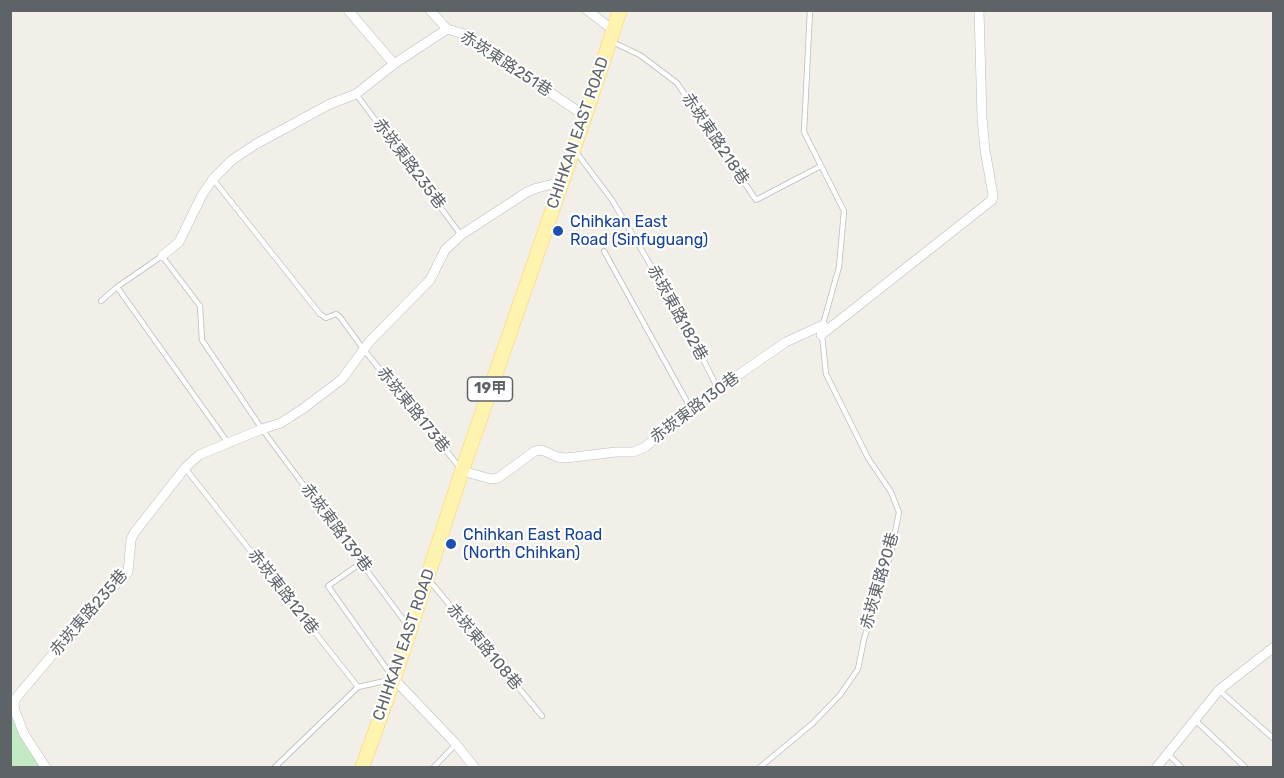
<!DOCTYPE html>
<html>
<head>
<meta charset="utf-8">
<style>
  body { margin:0 }
  #map { position:relative; width:1284px; height:778px; overflow:hidden; background:#f1efe7; font-family:Rubik,sans-serif }
  canvas { display:block }
  .frame { position:absolute; inset:0; border:12px solid #5e6368; pointer-events:none }
</style>
</head>
<body>
<div id="map">
<canvas width="1284" height="778"></canvas>
<div class="frame"></div>
</div>
<script>
const context = document.querySelector('canvas').getContext('2d');
context.lineJoin = 'round';
function fill(path, color) { context.fillStyle = color; context.fill(path, 'evenodd'); }
const poly = rows => new Path2D(rows.map(r => 'M' + r).join(''));
function trace(path, color, width, dash) { context.strokeStyle = color; context.lineWidth = width; context.lineCap = dash ? 'butt' : 'round'; context.setLineDash(dash || []); context.stroke(path); }
function drawText(font, color, halo, rows, align = 'center') {
  context.font = font + ' Rubik,"Noto Sans TC",sans-serif'; context.lineWidth = 4.5; context.setLineDash([]); context.textBaseline = 'middle'; context.strokeStyle = halo; context.fillStyle = color; for (const [text, x, y, turn = 0] of rows) {
    context.save(); context.translate(x, y); context.rotate((+turn || 0) * Math.PI / 180); context.textAlign = isNaN(turn) ? turn : align; if (halo) context.strokeText(text, 0, 0); context.fillText(text, 0, 0); context.restore();
  }
}
fill(poly([
  [10,704,46,767,11,767]
]), '#c3eac3');
const lane = poly([
  [810,10,804,132,844,211,839,267,823,324],
  [610,41,640,55,677,83,756,200,821,166],
  [356,94,461,235],
  [576,152,612,200,686,325,718,389],
  [213,179,320,314,326,318,336,314,340,317,364,350,461,469],
  [604,251,691,409],
  [117,287,228,443],
  [101,301,117,287,162,256,200,306,202,340,262,429,408,626],
  [185,468,358,687],
  [429,580,542,716],
  [358,687,394,679,328,586,361,563],
  [1219,690,1274,739],
  [1194,719,1246,768],
  [1167,753,1182,768],
  [274,768,358,687],
  [433,768,456,744],
  [759,768,813,723,840,695,858,669,864,639,891,553,899,512,891,492,868,458,826,374,822,335]
]);
const street = poly([
  [348,10,394,64],
  [430,10,447,29,464,34,585,116],
  [587,10,613,30],
  [162,256,179,242,202,195,213,179,232,160,256,144,330,104,356,94,394,64,447,29],
  [821,335,992,200,993,195,985,150,982,118,979,10],
  [462,471,491,479,498,478,535,451,542,450,557,457,566,458,616,452,633,452,645,447,702,400,786,342,823,325],
  [394,679,456,744,475,768],
  [46,768,24,734,15,711,14,705,16,698,91,609,128,572,131,540,134,533,185,468,199,455,262,429,281,423,304,408,342,379,370,341,430,280,445,250,461,235,527,192,537,188,561,182],
  [1156,768,1219,690,1274,647]
]);
const primary = poly([
  [362,768,394,679,462,471,585,116,620,10]
]);
trace(lane, '#b9bdc1', 6);
trace(street, '#b9bdc1', 10);
trace(primary, '#fbd157', 15);
trace(lane, '#fff', 4.5);
trace(street, '#fff', 9);
trace(primary, '#fff4af', 14);
for (const [x, y, r, color] of [
  [558,231,6,"#1a4fb4"],
  [451,544,6,"#1a4fb4"]
]) { const dot = new Path2D(); dot.arc(x, y, r, 0, 2 * Math.PI); context.fillStyle = color; context.fill(dot); trace(dot, '#fff', 2); }
for (const [x, y, w] of [
  [490,389,45]
]) { const box = new Path2D(); box.roundRect(x - w / 2, y - 12, w, 24, 4.5); context.fillStyle = '#fff'; context.fill(box); trace(box, '#5e6368', 1.5); }
drawText('bold 15px', '#5e6368', null, [
  ["19甲",490,389]
]);
drawText('16px', '#5e6368', '#fff', [
  ["赤崁東路251巷",506,64,33],
  ["CHIHKAN EAST ROAD",578,133,-71],
  ["赤崁東路218巷",715,139,56],
  ["赤崁東路235巷",409,164,53],
  ["赤崁東路182巷",677,313,61],
  ["赤崁東路130巷",695,408,-37],
  ["赤崁東路173巷",413,410,51],
  ["赤崁東路139巷",336,528,53],
  ["赤崁東路90巷",880,581,-74],
  ["赤崁東路121巷",283,592,52],
  ["赤崁東路235巷",89,613,-49],
  ["CHIHKAN EAST ROAD",404,645,-71],
  ["赤崁東路108巷",484,647,50]
]);
drawText('16px', '#164399', '#fff', [
  ["Chihkan East",570,222],
  ["Road (Sinfuguang)",570,240],
  ["Chihkan East Road",463,535],
  ["(North Chihkan)",463,553]
], 'left');
</script>
</body>
</html>
